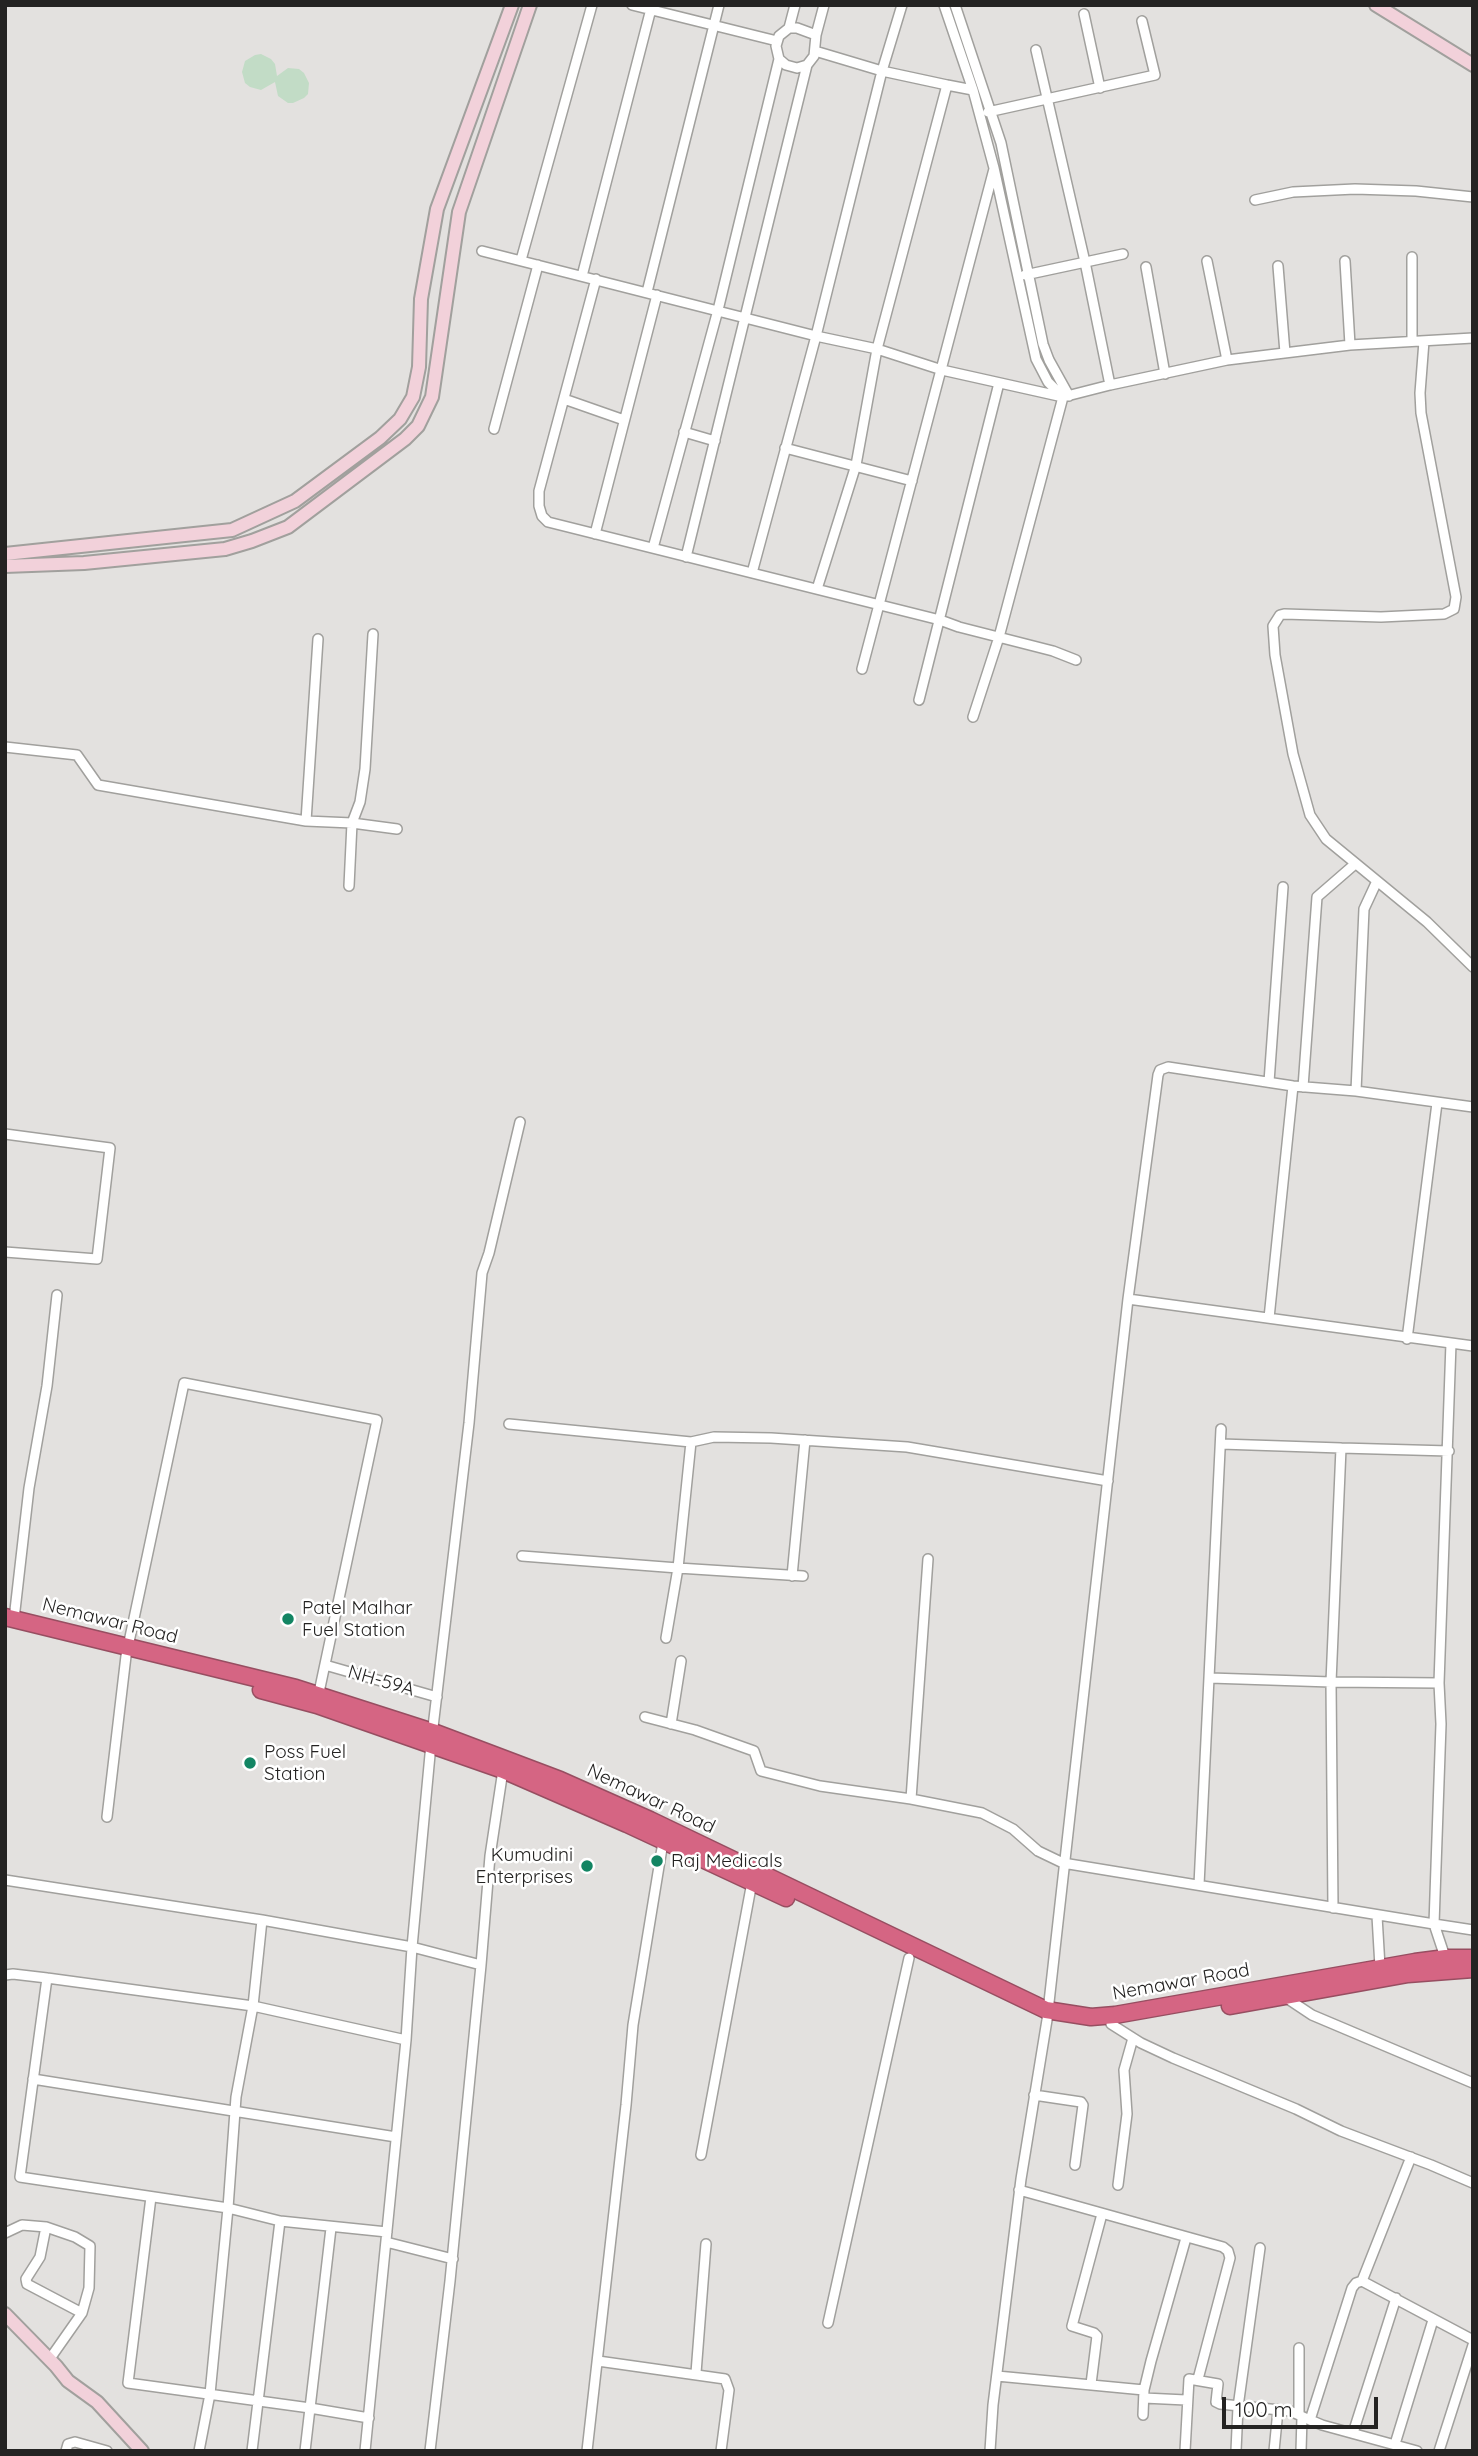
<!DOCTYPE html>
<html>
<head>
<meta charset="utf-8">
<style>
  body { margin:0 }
  #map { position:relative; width:1478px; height:2456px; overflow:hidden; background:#e3e1df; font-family:Quicksand,sans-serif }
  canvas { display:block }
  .frame { position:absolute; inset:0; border:7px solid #242322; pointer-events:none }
  .scale { position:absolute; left:1222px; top:2397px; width:156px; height:32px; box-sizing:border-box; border:4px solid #242322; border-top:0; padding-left:9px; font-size:21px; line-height:24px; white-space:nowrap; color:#242322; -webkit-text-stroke:5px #fff; paint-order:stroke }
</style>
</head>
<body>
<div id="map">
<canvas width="1478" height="2456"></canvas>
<div class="frame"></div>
<div class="scale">100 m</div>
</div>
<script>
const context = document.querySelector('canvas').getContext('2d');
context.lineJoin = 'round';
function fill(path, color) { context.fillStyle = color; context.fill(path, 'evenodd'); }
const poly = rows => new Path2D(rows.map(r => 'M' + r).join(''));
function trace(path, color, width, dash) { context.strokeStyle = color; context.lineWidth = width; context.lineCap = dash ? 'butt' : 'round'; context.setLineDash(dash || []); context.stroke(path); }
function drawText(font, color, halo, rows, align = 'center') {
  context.font = font + ' Quicksand,sans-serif'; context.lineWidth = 5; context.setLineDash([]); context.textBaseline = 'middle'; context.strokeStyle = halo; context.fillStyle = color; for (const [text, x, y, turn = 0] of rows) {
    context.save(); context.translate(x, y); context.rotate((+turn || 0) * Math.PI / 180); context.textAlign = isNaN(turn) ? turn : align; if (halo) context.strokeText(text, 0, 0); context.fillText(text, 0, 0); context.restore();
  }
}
fill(poly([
  [261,54,271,59,275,64,277,76,288,68,299,69,304,73,309,83,308,94,304,98,293,103,288,103,278,96,275,82,261,90,250,87,245,83,242,72,245,61,255,55]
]), '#c2dcc6');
const street = poly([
  [632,5,777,41],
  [944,5,973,90,994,168,1036,359,1048,382,1063,397,999,637,973,717],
  [955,5,1001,143,1043,344,1049,360,1069,396],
  [1084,14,1100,88],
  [789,28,795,5],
  [816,35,797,28,789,28,779,36,776,46,779,59,786,65,797,68,807,65,814,56,816,35,824,5],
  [1036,50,1085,262,1110,385],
  [815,51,882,71,902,5],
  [988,112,1155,75,1142,21],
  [1255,200,1293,192,1355,189,1416,191,1473,197],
  [482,251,816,336,877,349,942,370,1063,397,1110,385,1227,360,1207,261],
  [1412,257,1412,341],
  [521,260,592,5],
  [1345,261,1350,345],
  [1278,266,1285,353],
  [1146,267,1165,374],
  [1025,275,1123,254],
  [582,276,652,5],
  [596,279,539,491,539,506,542,516,548,522,940,620,959,627,1053,651,1076,660],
  [647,292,719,5],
  [1424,341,1420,393,1421,413,1456,597,1454,609,1444,614,1381,617,1284,614,1280,615,1273,626,1275,655,1293,754,1310,815,1326,839,1427,922,1473,967],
  [1227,360,1350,345,1473,338],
  [564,399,624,420],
  [494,429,538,265],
  [684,432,715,441],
  [785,448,912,481],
  [595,534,657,295],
  [653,548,718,310,779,59],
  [686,557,807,65],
  [752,573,816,336,882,71,947,85],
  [817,589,856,465,877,349,947,85,973,90],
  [862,669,994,169],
  [919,700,999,383],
  [5,747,77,755,98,785,306,821,352,823,397,829],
  [306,821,318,639],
  [349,886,352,823,360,802,365,769,373,634],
  [1269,1082,1283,887],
  [1303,1087,1317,897,1355,864],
  [1356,1091,1364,909,1377,881],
  [5,1134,110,1148,97,1259,5,1252],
  [1128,1299,1473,1346],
  [1269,1318,1293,1086],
  [1407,1339,1437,1103],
  [1451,1343,1439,1683,1441,1724,1434,1924,1473,1930],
  [509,1424,691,1442],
  [1221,1444,1341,1448],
  [522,1556,678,1568,666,1638],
  [792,1576,805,1440],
  [803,1576,678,1568,691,1442,714,1437,771,1438,907,1447,1108,1481],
  [14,1619,29,1488,47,1386,57,1295],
  [325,1665,437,1697],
  [1210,1678,1331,1682,1333,1908],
  [1439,1683,1331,1682,1341,1448,1449,1451],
  [645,1717,695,1730,754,1751,761,1771,820,1786,911,1799,982,1813,1013,1829,1038,1851,1063,1863,1434,1924,1446,1960],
  [671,1724,681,1661],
  [911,1799,928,1559],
  [107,1817,126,1656,184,1383,377,1420,318,1697],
  [5,1880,262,1920,412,1947,481,1965,450,2281,430,2451],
  [1199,1885,1221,1429],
  [1377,1916,1380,1967],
  [481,1965,490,1856,503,1770],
  [5,1975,13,1974,47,1978,253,2006,406,2040],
  [47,1978,20,2177,228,2208,236,2097,253,2006,262,1920],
  [1285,1997,1312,2015,1473,2083],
  [1111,2024,1141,2043,1173,2058,1296,2109,1341,2131,1431,2165,1473,2183],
  [33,2079,396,2137],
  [1034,2095,1081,2102,1083,2105,1075,2165],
  [701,2155,752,1882],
  [1118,2185,1127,2114,1124,2070,1133,2038],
  [1019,2190,1223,2247,1228,2251,1230,2258,1198,2379],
  [151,2197,128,2383,310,2408,369,2418],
  [46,2227,40,2257,26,2279,27,2284,82,2313],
  [5,2233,22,2225,46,2227,75,2237,90,2246,89,2288,82,2313,49,2360],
  [386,2242,453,2259],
  [1362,2281,1411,2157],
  [828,2323,909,1958],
  [1299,2348,1299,2413],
  [598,2361,725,2379,729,2390,721,2451],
  [696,2373,706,2244],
  [997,2376,1144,2390],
  [1091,2384,1097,2336,1094,2333,1072,2326,1102,2214],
  [1144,2398,1186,2400],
  [1143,2415,1144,2390,1151,2361,1186,2238],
  [1353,2433,1396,2298],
  [1395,2444,1433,2320],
  [66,2451,68,2444,75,2442,107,2451],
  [199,2451,210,2394,228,2208,280,2221,387,2232],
  [252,2451,280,2221],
  [305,2451,331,2228],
  [365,2451,406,2040,412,1947,431,1744,469,1423,482,1273,489,1253,520,1122],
  [587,2451,626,2105,633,2025,663,1842],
  [990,2451,993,2405,1021,2179,1047,2020,1128,1299,1158,1075,1160,1070,1168,1067,1293,1086,1356,1091,1473,1107],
  [1185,2451,1189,2379,1218,2384,1216,2402,1220,2404,1290,2411,1310,2420],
  [1236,2451,1238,2407,1260,2248],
  [1274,2451,1278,2410],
  [1301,2451,1302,2417],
  [1417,2451,1322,2425,1310,2420,1352,2288,1356,2283,1362,2281,1473,2340],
  [1439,2451,1473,2345]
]);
const secondary = poly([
  [1376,5,1473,65],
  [5,554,232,530,295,501,380,438,400,419,413,397,419,367,421,299,437,209,512,5],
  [5,566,84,563,225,549,252,541,288,527,405,439,418,426,432,397,459,212,530,5],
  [5,2314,56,2366,68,2381,97,2402,142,2451]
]);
const highway = poly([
  [5,1617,296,1688,433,1732,560,1780,650,1820,1046,2010,1091,2017,1115,2015,1415,1962,1446,1958,1473,1958],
  [261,1690,317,1705,503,1770,627,1824,786,1898],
  [1230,2006,1408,1974,1473,1969]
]);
trace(street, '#a1a09d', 12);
trace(secondary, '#a1a09d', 16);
trace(highway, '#974e61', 19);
trace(street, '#fff', 9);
trace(secondary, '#f2d1da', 12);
trace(highway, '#d56583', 16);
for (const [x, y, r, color] of [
  [288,1619,7,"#138563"],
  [250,1763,7,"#138563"],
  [657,1861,7,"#138563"],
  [587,1866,7,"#138563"]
]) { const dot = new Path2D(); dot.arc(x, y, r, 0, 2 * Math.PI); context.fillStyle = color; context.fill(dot); trace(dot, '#fff', 2.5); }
drawText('19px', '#242322', '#fff', [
  ["Patel Malhar",302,1608],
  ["Fuel Station",302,1630],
  ["Poss Fuel",264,1752],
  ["Station",264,1774],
  ["Kumudini",573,1855,"right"],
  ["Enterprises",573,1877,"right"],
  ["Raj Medicals",671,1861]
], 'left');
drawText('19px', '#242322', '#fff', [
  ["Nemawar Road",110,1621,14],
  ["NH-59A",381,1681,16],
  ["Nemawar Road",651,1799,25],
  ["Nemawar Road",1181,1982,-10]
]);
</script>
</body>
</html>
